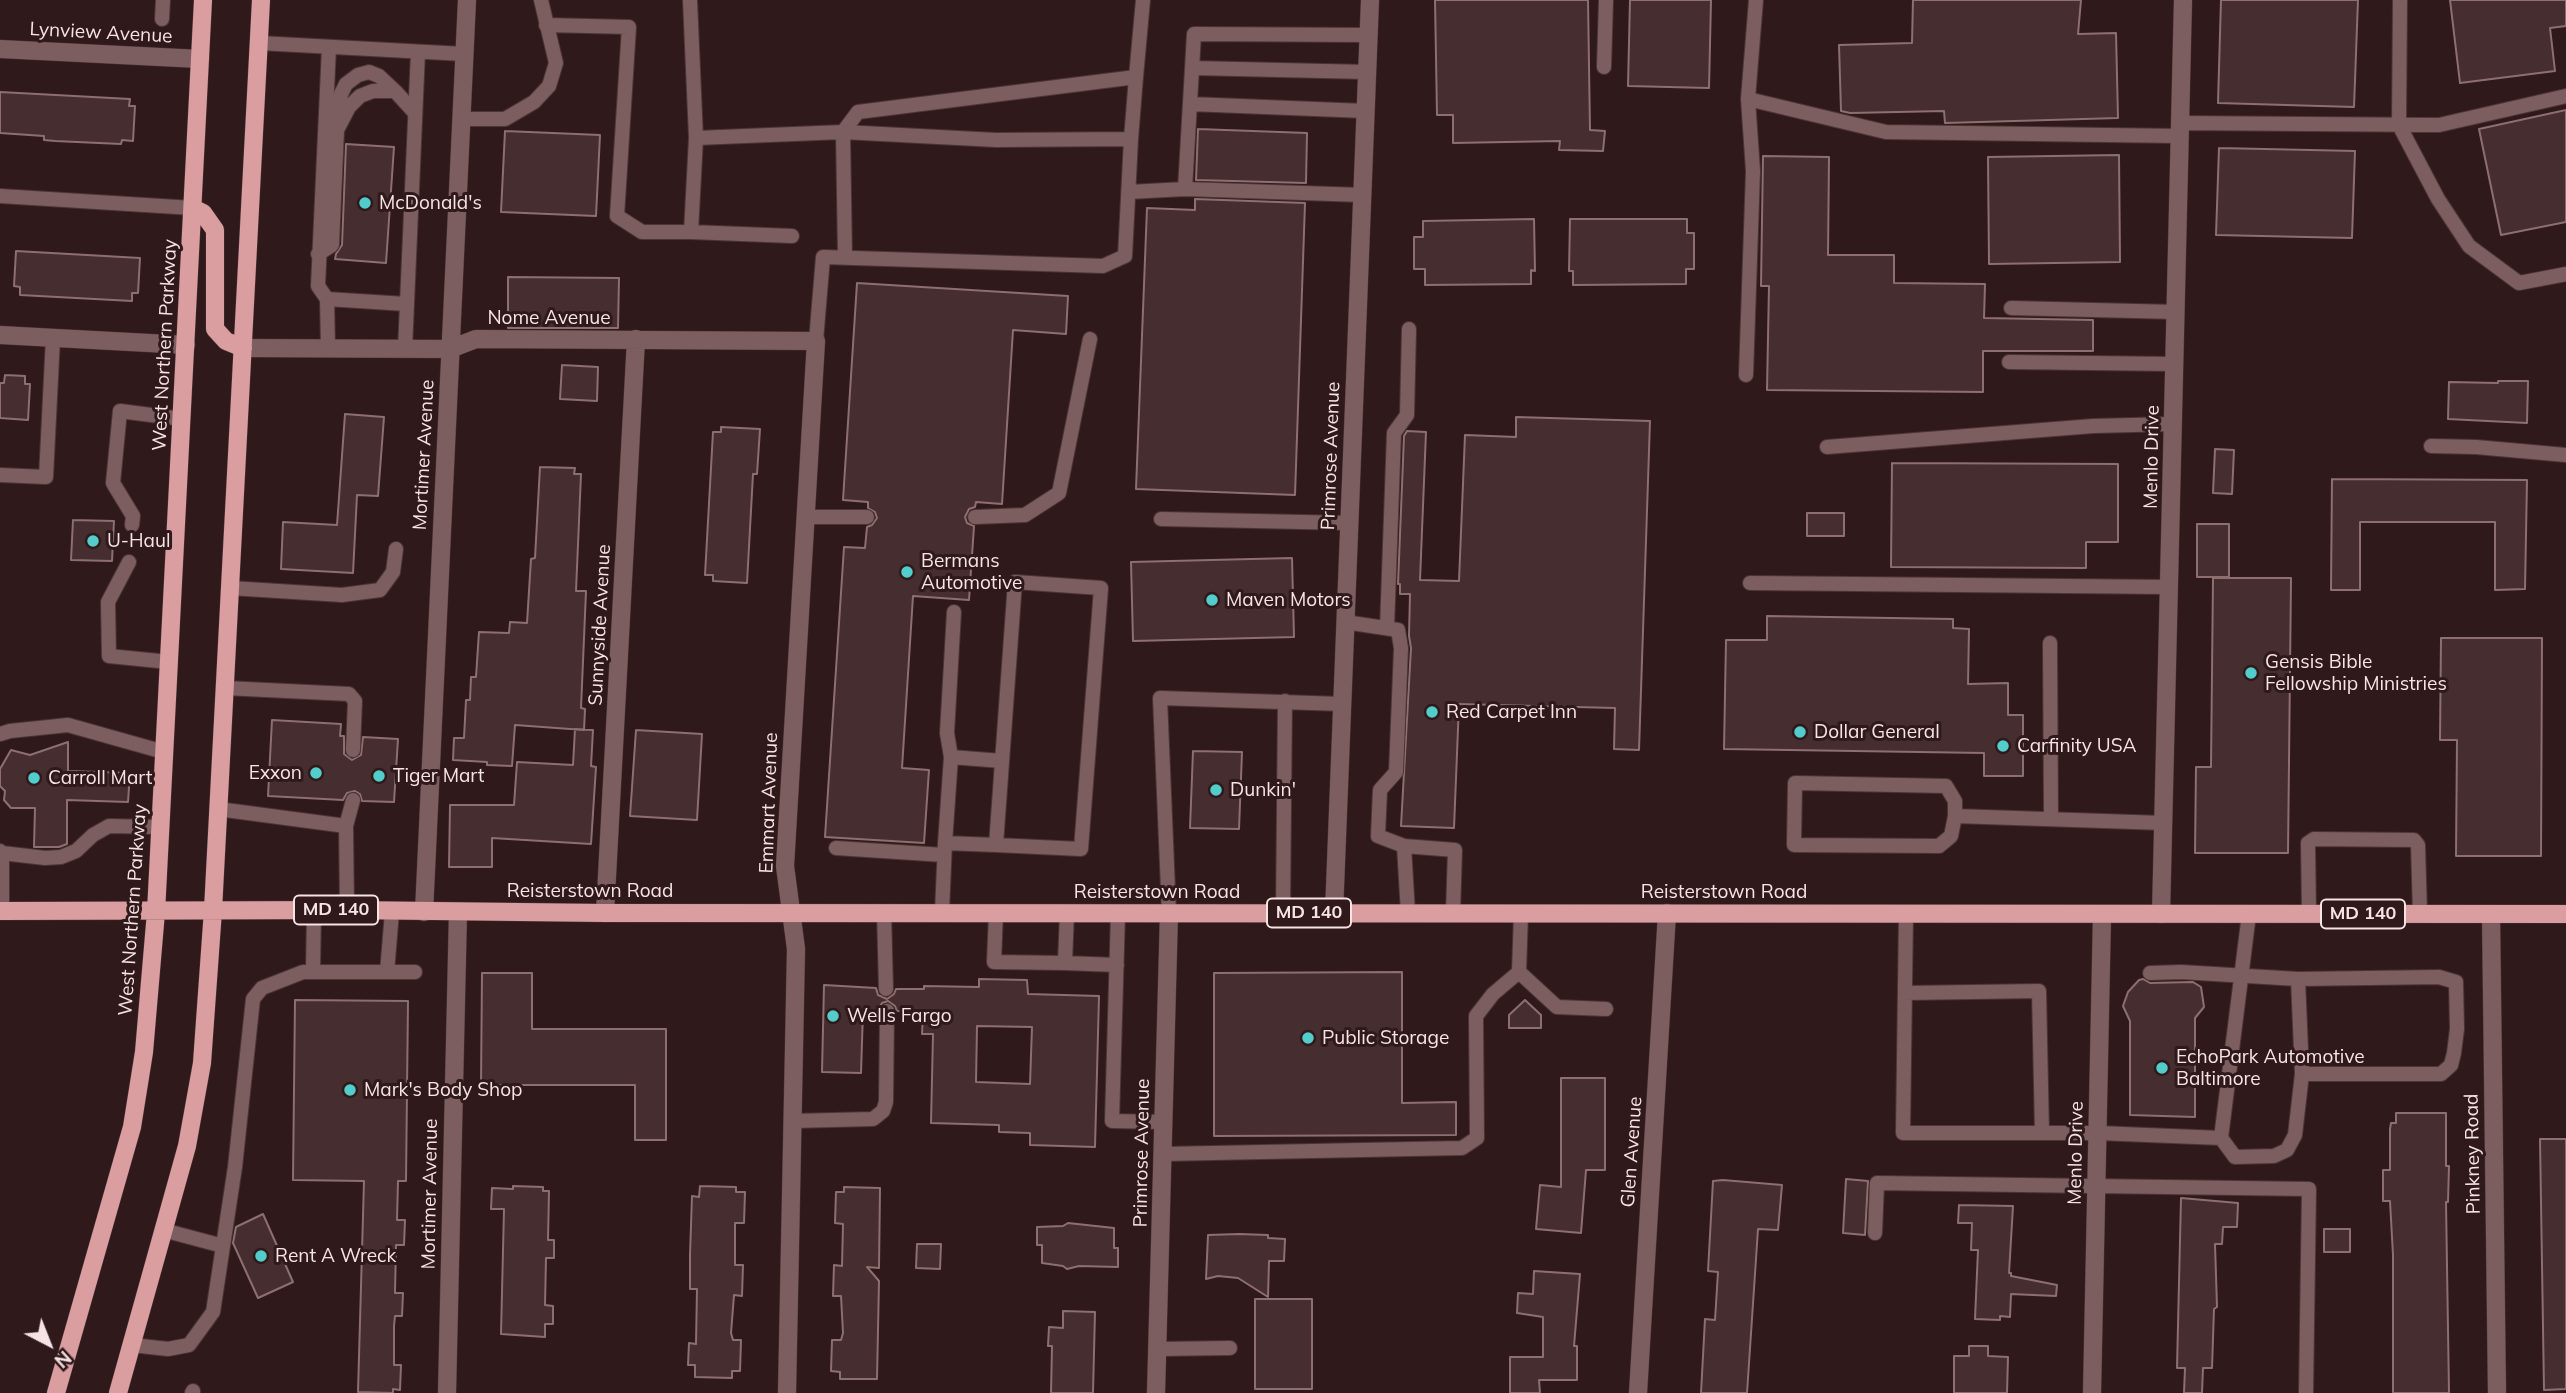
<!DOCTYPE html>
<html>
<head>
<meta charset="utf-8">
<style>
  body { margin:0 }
  #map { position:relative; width:2566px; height:1393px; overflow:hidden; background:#30191b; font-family:Mulish,sans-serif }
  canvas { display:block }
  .north { position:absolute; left:14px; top:1309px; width:70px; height:70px; -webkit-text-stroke:5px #30191b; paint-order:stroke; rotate:138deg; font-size:19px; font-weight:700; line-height:28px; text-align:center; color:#f6e4e5 }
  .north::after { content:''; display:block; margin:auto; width:24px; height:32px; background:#f6e4e5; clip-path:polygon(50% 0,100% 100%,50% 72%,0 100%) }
</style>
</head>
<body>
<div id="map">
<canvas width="2566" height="1393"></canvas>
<div class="north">N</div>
</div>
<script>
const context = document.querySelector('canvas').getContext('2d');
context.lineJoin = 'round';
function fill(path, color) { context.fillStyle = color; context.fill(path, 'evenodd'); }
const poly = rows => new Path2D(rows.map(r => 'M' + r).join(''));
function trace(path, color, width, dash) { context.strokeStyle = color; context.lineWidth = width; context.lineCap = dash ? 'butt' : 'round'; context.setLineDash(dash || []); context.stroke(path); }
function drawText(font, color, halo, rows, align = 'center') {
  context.font = font + ' Mulish,sans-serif'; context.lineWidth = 6; context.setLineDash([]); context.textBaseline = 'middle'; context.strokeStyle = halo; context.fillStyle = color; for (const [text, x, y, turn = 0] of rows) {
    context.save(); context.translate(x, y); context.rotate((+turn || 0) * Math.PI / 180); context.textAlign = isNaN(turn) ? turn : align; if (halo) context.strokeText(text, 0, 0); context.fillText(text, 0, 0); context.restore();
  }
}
const building = poly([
  [1435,0,1588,0,1590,130,1605,131,1603,151,1559,150,1560,141,1453,143,1453,115,1437,115,1435,0],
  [1630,0,1711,0,1709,88,1628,86,1630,0],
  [1913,0,2081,0,2078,34,2116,33,2118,118,1945,123,1944,111,1850,113,1841,111,1839,45,1912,43,1913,0],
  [2221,0,2358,0,2354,107,2218,103,2221,0],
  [2450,0,2566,0,2566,26,2550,28,2555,71,2460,83,2450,0],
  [0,92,130,99,129,106,135,106,133,141,122,140,121,144,55,141,44,140,44,136,0,133,0,92],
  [2566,110,2566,222,2501,235,2479,129,2566,110],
  [1198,129,1307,133,1306,183,1196,180,1198,129],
  [505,131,600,135,596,216,501,212,505,131],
  [346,144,394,147,386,263,335,259,336,254,342,245,346,144],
  [2219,148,2355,151,2352,238,2216,235,2219,148],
  [2119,155,2120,262,1989,264,1988,157,2119,155],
  [1763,156,1829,157,1828,255,1894,255,1894,283,1985,284,1984,318,2093,320,2093,351,1983,351,1983,392,1767,390,1769,286,1761,286,1763,156],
  [1195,199,1305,203,1295,495,1136,489,1147,208,1195,210,1195,199],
  [1534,219,1535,271,1531,270,1531,284,1425,285,1425,269,1414,269,1414,237,1423,237,1423,221,1534,219],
  [1570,219,1687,219,1687,233,1694,233,1694,269,1686,269,1686,284,1573,285,1573,271,1569,271,1570,219],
  [16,251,140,258,138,293,132,293,132,301,20,295,20,287,14,286,16,251],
  [508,277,619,278,618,328,508,328,508,277],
  [857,283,1068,296,1066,334,1013,330,1002,504,976,502,975,507,969,509,965,517,967,523,974,526,969,600,913,596,902,768,929,770,924,843,825,837,844,547,865,548,867,527,872,525,877,518,875,512,868,508,868,502,843,500,857,283],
  [562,365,598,367,597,401,560,399,562,365],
  [5,375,25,376,25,384,30,384,28,420,0,418,0,383,4,383,5,375],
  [2498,381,2528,381,2527,423,2448,419,2449,382,2498,383,2498,381],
  [345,414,384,417,378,496,357,495,353,573,281,569,283,522,337,525,345,414],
  [1516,417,1650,421,1639,750,1614,749,1615,708,1459,704,1454,828,1401,826,1411,648,1409,636,1410,594,1400,594,1400,584,1398,584,1404,436,1407,431,1426,432,1420,580,1459,581,1465,435,1516,437,1516,417],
  [721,427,760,429,757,474,753,474,747,583,713,581,713,575,705,575,713,432,721,432,721,427],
  [2215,449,2234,450,2232,494,2213,493,2215,449],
  [1892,463,2118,464,2118,542,2086,542,2086,568,1891,567,1892,463],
  [540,467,575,468,574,474,581,474,576,591,586,591,581,708,585,709,584,730,515,725,512,766,487,765,487,762,453,760,454,738,464,738,466,700,470,700,471,677,476,677,479,632,509,633,510,622,527,623,531,559,535,558,540,467],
  [2332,479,2527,480,2525,589,2495,590,2495,522,2360,522,2360,590,2331,590,2332,479],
  [1807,513,1844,513,1844,536,1807,536,1807,513],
  [73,520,114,521,112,561,71,560,73,520],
  [2197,524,2229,524,2229,577,2197,577,2197,524],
  [1292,558,1294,637,1133,641,1131,562,1292,558],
  [2213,578,2291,578,2288,853,2195,853,2196,767,2211,767,2213,578],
  [1767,616,1953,619,1953,628,1969,629,1968,684,2008,683,2008,715,2023,715,2023,776,1984,776,1984,753,1724,749,1726,640,1767,640,1767,616],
  [2441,638,2542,638,2541,856,2456,856,2457,740,2440,740,2441,638],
  [272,720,341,724,340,736,344,736,344,754,352,760,361,755,363,737,398,739,394,802,362,801,360,794,355,791,347,793,343,800,268,796,272,720],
  [575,729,593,730,591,766,596,767,591,844,492,838,492,867,449,867,450,805,514,805,517,762,573,765,575,729],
  [636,730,702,734,697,820,630,816,636,730],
  [68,742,68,771,130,773,128,802,67,800,67,844,59,847,34,847,35,808,11,808,4,800,5,791,0,786,0,769,11,750,30,755,68,742],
  [1193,751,1242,752,1239,829,1190,828,1193,751],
  [1402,972,1402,1103,1456,1102,1456,1135,1214,1136,1214,973,1402,972],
  [482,973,532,973,532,1029,666,1029,666,1140,635,1140,635,1085,481,1085,482,973],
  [979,979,1027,980,1028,994,1099,996,1095,1147,1030,1145,1030,1133,999,1132,999,1125,931,1123,933,1034,922,1034,923,1012,897,1011,895,1006,888,1001,882,1003,877,1011,863,1011,861,1073,822,1072,824,985,876,988,878,995,887,999,894,994,896,989,924,989,924,986,979,987,979,979],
  [977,1026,1032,1027,1030,1084,976,1082,977,1026],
  [2143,979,2150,983,2193,982,2201,987,2204,1007,2195,1018,2195,1117,2130,1115,2130,1021,2123,1006,2128,992,2139,980,2143,979],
  [295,1000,408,1001,406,1181,398,1181,397,1220,405,1220,404,1245,396,1245,395,1293,403,1293,402,1316,395,1316,394,1326,394,1365,401,1365,400,1390,393,1389,393,1393,358,1392,364,1181,293,1180,295,1000],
  [1525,1000,1541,1015,1541,1028,1509,1028,1509,1015,1525,1000],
  [1561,1078,1605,1078,1605,1170,1586,1170,1581,1233,1536,1229,1540,1185,1561,1187,1561,1078],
  [2396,1113,2446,1113,2446,1166,2449,1166,2448,1202,2446,1202,2449,1393,2393,1393,2393,1255,2390,1201,2383,1201,2383,1170,2390,1170,2390,1129,2391,1123,2396,1123,2396,1113],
  [2540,1139,2566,1139,2566,1389,2544,1390,2540,1139],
  [1846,1179,1868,1181,1865,1235,1843,1233,1846,1179],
  [1723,1180,1782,1185,1778,1230,1758,1229,1747,1393,1701,1393,1705,1319,1715,1320,1718,1272,1708,1271,1713,1181,1723,1180],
  [513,1186,543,1187,543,1191,549,1191,548,1240,554,1240,554,1258,546,1258,545,1305,553,1306,553,1324,545,1324,545,1337,501,1334,504,1209,491,1209,492,1188,513,1189,513,1186],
  [700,1186,736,1187,736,1192,745,1192,744,1223,735,1223,735,1265,743,1265,742,1296,734,1295,731,1333,733,1340,741,1340,740,1371,732,1371,732,1378,695,1377,695,1365,688,1365,689,1343,696,1344,697,1289,690,1289,690,1255,692,1196,699,1197,700,1186],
  [844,1187,880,1188,879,1268,867,1267,879,1281,877,1379,840,1379,840,1372,831,1371,832,1340,841,1340,843,1333,841,1296,833,1296,834,1265,842,1266,843,1224,835,1223,836,1192,844,1192,844,1187],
  [2181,1198,2238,1203,2237,1227,2223,1227,2222,1244,2215,1244,2217,1307,2214,1309,2212,1368,2203,1368,2202,1393,2184,1393,2185,1368,2177,1368,2181,1198],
  [1959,1205,2013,1206,2009,1273,2011,1273,2011,1276,2057,1285,2056,1296,2011,1294,2010,1317,2000,1316,2000,1320,1975,1319,1978,1250,1971,1250,1972,1223,1958,1223,1959,1205],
  [263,1214,293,1282,258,1298,233,1243,236,1227,263,1214],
  [1068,1223,1114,1228,1114,1248,1118,1248,1118,1267,1079,1266,1067,1269,1063,1266,1042,1263,1042,1245,1037,1245,1037,1227,1063,1226,1068,1223],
  [2324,1229,2350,1229,2350,1252,2324,1252,2324,1229],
  [1239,1234,1268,1235,1268,1238,1285,1239,1284,1261,1269,1261,1268,1297,1238,1278,1218,1276,1206,1279,1208,1235,1239,1234],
  [917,1244,941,1244,940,1269,916,1268,917,1244],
  [1534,1271,1580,1274,1574,1346,1577,1346,1577,1380,1539,1380,1540,1393,1510,1393,1510,1357,1543,1357,1543,1317,1517,1313,1518,1293,1533,1294,1534,1271],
  [1255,1299,1312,1299,1312,1389,1255,1389,1255,1299],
  [1063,1311,1095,1312,1093,1393,1051,1393,1052,1346,1048,1346,1049,1327,1063,1328,1063,1311],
  [1969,1346,1988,1346,1988,1356,2008,1357,2007,1393,1954,1393,1954,1356,1969,1356,1969,1346]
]);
fill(building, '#462d2f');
trace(building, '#8d6f71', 2);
const service = poly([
  [690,0,696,138,843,132,858,112,1136,77,1143,0],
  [2400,0,2399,125,2438,199,2469,246,2519,283,2566,274],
  [162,19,163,0],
  [546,25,629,27,617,216,642,232,691,232,696,138],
  [259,43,464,54],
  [1604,67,1606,0],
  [1192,68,1367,72],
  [1748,99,1886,132,2180,136],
  [1190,104,1365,111],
  [461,119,505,119,534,102,549,86,556,63,541,0],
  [338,123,341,94,346,84,358,75,369,72,379,76,395,91],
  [2180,123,2439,125,2566,96],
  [1131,139,1136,77],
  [1129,192,1185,189],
  [1362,195,1185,189,1194,34,1368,35],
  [0,196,193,208],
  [691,232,792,236],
  [318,254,332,245,337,130,349,107,360,96,373,91,395,91,415,113],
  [327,299,406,304],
  [2011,308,2176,312],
  [816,341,823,257,1103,266,1125,256,1131,139,996,140,843,132,845,257],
  [328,348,327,299,318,286,329,47],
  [405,349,418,52],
  [2009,362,2174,364],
  [1746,375,1753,171,1748,99,1756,0],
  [2431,446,2476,447,2566,455],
  [1827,447,2093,426,2173,424],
  [0,475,46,477,53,338],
  [805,517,867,517],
  [975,517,1025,515,1059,493,1090,339],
  [1161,519,1349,523],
  [132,525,133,516,113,483,120,411,182,419],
  [129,562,108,602,109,656,169,662],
  [1750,583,2170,587],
  [230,588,342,595,380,590,393,572,396,549],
  [1345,622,1398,630,1401,648,1396,772,1380,790,1378,836,1404,846,1408,913],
  [1387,628,1394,433,1407,415,1409,329],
  [2050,643,2051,819],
  [225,688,349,694,355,701,353,750],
  [0,734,10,731,68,725,164,752],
  [951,757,947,733,954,612],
  [218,809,346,826,347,910],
  [1955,816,1955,801,1946,786,1795,783,1794,845,1939,846,1951,836,1955,816,2163,823],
  [346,826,353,800],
  [945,843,951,757,1002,761],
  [1404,846,1455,850,1453,913],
  [836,848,944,855],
  [0,851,2,853,2,911],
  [2,853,45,858,61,857,76,851,93,835,109,826,160,827],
  [884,912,886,989],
  [942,912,945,843,996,845,1015,582,1101,588,1081,849,996,845],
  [996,912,994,962,1065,963],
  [1067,912,1065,963,1117,965],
  [1118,913,1112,1121,1164,1122],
  [1169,913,1160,698,1342,704],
  [1283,913,1285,701],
  [1906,914,1903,1133,2098,1133,2221,1138,2249,914],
  [2309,914,2308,843,2314,839,2414,840,2418,845,2420,914],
  [313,972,314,911],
  [387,972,392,912],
  [1519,972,1557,1007,1606,1009],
  [2150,973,2181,972,2298,979,2302,1074,2295,1135,2287,1150,2274,1156,2235,1157,2221,1138],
  [2298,979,2439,977,2456,982,2457,1029,2454,1053,2451,1065,2441,1074,2302,1074],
  [1905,993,2039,991,2042,1133],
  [793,1121,873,1119,883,1111,886,1102,887,1011],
  [1163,1154,1462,1148,1477,1138,1476,1016,1493,994,1519,972,1521,913],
  [163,1230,223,1246],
  [1875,1233,1877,1183,2309,1189,2306,1393],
  [132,1345,168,1349,189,1345,213,1312,235,1167,253,999,262,988,303,972,415,972],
  [1158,1349,1230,1348],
  [192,1393,193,1391]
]);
const minor = poly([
  [0,49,200,59],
  [0,335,186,345],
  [243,348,450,349,476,339,816,341,785,866,796,949,787,1393],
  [424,912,467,0],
  [605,913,636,339],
  [1334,913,1370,0],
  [2161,914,2183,0],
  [2491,914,2497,1393],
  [447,1393,458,912],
  [1156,1393,1169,913],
  [1638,1393,1667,913],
  [2092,1393,2102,915]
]);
const primary = poly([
  [193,208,203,213,215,230,215,329,226,341,243,348],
  [0,911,347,910,605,913,2566,914],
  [56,1393,132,1127,144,1052,156,912,203,0],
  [118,1393,187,1146,202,1063,213,910,261,0]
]);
trace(service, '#4c3537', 16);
trace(minor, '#4c3537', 19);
trace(primary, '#4c3537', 19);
trace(service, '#7c5e60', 14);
trace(minor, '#7c5e60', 18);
trace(primary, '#da9da0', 18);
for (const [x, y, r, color] of [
  [365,203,7,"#52cdcc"],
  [93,541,7,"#52cdcc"],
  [907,572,7,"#52cdcc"],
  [1212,600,7,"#52cdcc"],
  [2251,673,7,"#52cdcc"],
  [1432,712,7,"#52cdcc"],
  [1800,732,7,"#52cdcc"],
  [2003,746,7,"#52cdcc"],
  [316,773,7,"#52cdcc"],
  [379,776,7,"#52cdcc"],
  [34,778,7,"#52cdcc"],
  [1216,790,7,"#52cdcc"],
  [833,1016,7,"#52cdcc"],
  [1308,1038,7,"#52cdcc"],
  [2162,1068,7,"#52cdcc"],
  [350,1090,7,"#52cdcc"],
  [261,1256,7,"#52cdcc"]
]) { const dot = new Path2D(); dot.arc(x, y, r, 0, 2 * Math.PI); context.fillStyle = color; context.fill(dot); trace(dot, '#30191b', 2.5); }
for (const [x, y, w] of [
  [336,910,84],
  [1309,913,84],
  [2363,914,84]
]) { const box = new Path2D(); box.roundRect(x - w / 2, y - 14.5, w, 29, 5); context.fillStyle = '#30191b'; context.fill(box); trace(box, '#f6e4e5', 2); }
drawText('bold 18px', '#f6e4e5', null, [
  ["MD 140",336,910],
  ["MD 140",1309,913],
  ["MD 140",2363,914]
]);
drawText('19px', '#f6e4e5', '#30191b', [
  ["Lynview Avenue",101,33,3],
  ["Nome Avenue",549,318],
  ["West Northern Parkway",165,345,-87],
  ["Mortimer Avenue",424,455,-87],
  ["Primrose Avenue",1331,456,-88],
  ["Menlo Drive",2152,457,-89],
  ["Sunnyside Avenue",600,625,-87],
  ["Emmart Avenue",769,803,-88],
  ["Reisterstown Road",590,891],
  ["Reisterstown Road",1157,892],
  ["Reisterstown Road",1724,892],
  ["West Northern Parkway",133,910,-86],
  ["Glen Avenue",1632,1152,-86],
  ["Primrose Avenue",1142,1153,-89],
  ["Menlo Drive",2076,1153,-89],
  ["Pinkney Road",2473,1154,-91],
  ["Mortimer Avenue",430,1194,-89]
]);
drawText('19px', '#f6e4e5', '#30191b', [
  ["McDonald's",379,203],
  ["U-Haul",107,541],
  ["Bermans",921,561],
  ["Automotive",921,583],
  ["Maven Motors",1226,600],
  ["Gensis Bible",2265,662],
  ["Fellowship Ministries",2265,684],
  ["Red Carpet Inn",1446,712],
  ["Dollar General",1814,732],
  ["Carfinity USA",2017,746],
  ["Exxon",302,773,"right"],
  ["Tiger Mart",393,776],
  ["Carroll Mart",48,778],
  ["Dunkin'",1230,790],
  ["Wells Fargo",847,1016],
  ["Public Storage",1322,1038],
  ["EchoPark Automotive",2176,1057],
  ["Baltimore",2176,1079],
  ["Mark's Body Shop",364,1090],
  ["Rent A Wreck",275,1256]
], 'left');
</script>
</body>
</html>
